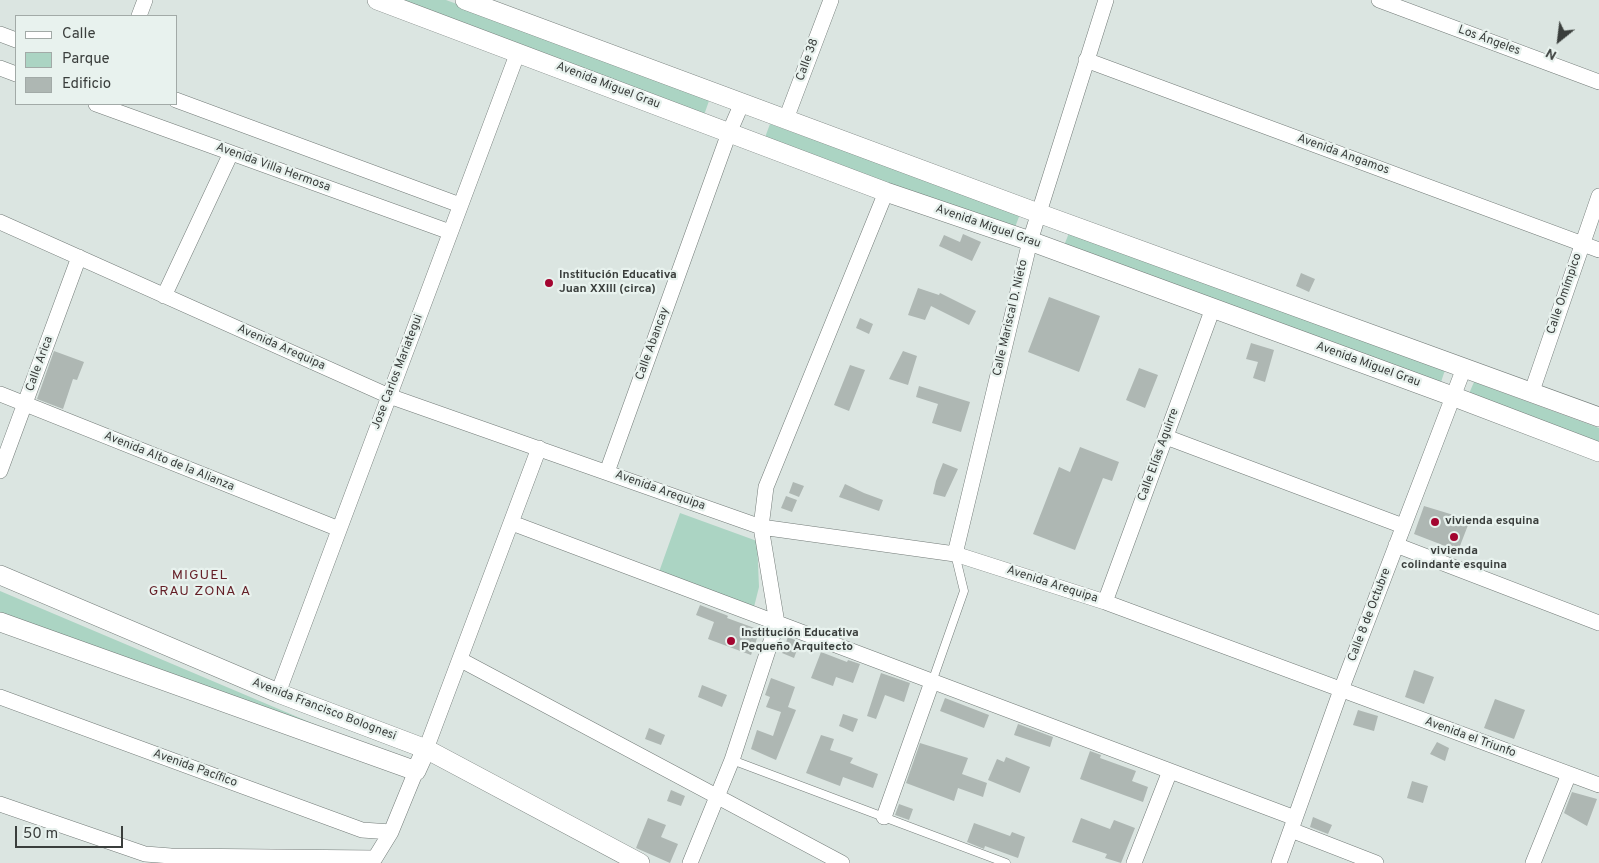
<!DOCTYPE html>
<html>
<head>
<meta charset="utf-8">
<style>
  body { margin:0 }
  #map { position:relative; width:1599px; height:863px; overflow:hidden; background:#dbe5e1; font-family:Overpass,sans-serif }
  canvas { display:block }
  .legend { position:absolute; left:15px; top:15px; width:162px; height:90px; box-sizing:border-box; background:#e8f2ee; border:1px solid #a2aaa7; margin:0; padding:6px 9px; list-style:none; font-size:15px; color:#3a3e3c }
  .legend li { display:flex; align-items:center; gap:10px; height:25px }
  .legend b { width:25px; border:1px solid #a2aaa7 }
  .north { position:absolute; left:1534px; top:15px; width:50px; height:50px; -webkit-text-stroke:4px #e8f2ee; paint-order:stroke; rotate:209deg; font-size:14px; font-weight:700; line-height:20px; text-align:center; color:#3a3e3c }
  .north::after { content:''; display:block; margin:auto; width:18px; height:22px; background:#3a3e3c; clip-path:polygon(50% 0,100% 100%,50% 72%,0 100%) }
  .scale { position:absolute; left:15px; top:826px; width:108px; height:22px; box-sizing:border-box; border:2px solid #3a3e3c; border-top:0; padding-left:6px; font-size:15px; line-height:18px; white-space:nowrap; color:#3a3e3c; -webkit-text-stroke:4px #e8f2ee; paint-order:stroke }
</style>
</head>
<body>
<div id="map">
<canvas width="1599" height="863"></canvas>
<ul class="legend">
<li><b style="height:6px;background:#fff"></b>Calle</li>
<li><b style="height:14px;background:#abd4c3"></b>Parque</li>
<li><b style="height:14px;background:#aeb7b3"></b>Edificio</li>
</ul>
<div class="north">N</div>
<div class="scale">50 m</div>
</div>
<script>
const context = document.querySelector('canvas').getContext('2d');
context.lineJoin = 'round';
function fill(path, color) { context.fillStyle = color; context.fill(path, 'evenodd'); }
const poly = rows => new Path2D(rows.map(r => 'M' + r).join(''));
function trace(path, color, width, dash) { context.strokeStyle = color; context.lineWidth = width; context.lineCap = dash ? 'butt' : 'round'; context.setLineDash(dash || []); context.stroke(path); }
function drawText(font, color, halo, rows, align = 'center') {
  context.font = font + ' Overpass,sans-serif'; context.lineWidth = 4.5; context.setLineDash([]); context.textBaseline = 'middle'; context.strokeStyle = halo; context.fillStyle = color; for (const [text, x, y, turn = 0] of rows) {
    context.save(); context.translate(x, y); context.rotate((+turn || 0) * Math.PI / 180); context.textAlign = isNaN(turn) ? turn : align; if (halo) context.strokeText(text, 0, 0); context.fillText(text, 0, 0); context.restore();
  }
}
fill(poly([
  [396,0,446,0,710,98,704,115],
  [770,124,1020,214,1014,230,764,140],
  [1069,233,1445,370,1440,385,1063,248],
  [1474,382,1599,428,1599,444,1468,396],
  [680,513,757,541,759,587,754,607,659,572],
  [0,591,399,760,0,613]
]), '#abd4c3');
fill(poly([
  [963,234,981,242,972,261,939,246,944,235,960,242],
  [1301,273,1315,279,1309,292,1296,286],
  [918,288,939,295,940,293,976,311,969,325,931,306,925,320,908,315],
  [1049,297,1100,316,1079,372,1028,352],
  [860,318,873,324,869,334,856,328],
  [1251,343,1274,350,1265,382,1253,378,1258,362,1246,359],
  [54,351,84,362,77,380,73,379,63,409,37,399],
  [903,351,917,356,908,385,889,379],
  [850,365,865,370,849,411,834,405],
  [1139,368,1158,375,1145,408,1126,400],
  [919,386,970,402,961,432,932,423,938,404,916,397],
  [1080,447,1119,462,1112,481,1103,478,1075,550,1033,534,1059,467,1070,472],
  [943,463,958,469,945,497,933,494,936,481],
  [793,482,804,486,799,497,789,493],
  [845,484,864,493,883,500,879,511,839,497],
  [786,496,797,500,792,512,781,508],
  [1424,506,1470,520,1458,551,1414,534],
  [700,605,726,615,728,616,727,618,760,630,751,655,708,639,714,622,696,615],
  [788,637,800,642,794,658,782,653],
  [821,652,847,662,848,660,860,664,853,683,836,677,833,686,811,678],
  [1414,670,1434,677,1424,704,1405,697],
  [881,673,910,683,904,702,885,695,876,719,867,716],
  [771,678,795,687,788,707,796,710,776,760,751,749,757,730,773,736,781,712,766,707,770,697,765,695],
  [702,685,727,695,722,707,698,697],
  [945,698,989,715,984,728,940,711],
  [1495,699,1525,710,1514,739,1484,728],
  [1358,710,1378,716,1374,731,1353,725],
  [843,714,858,719,853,732,839,726],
  [1018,724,1053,737,1050,747,1014,735],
  [649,728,665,735,661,745,645,739],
  [821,735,834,739,830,750,853,758,850,763,878,774,873,788,843,777,840,786,806,773],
  [1437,742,1449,748,1445,761,1430,754],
  [920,743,968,758,962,774,987,783,983,797,958,788,954,801,906,783],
  [1090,751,1101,755,1100,758,1136,771,1132,781,1148,787,1143,802,1080,779],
  [1006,757,1030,767,1020,793,988,780,997,759,1004,762],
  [1412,781,1428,786,1423,803,1407,798],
  [671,790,685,796,681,806,667,801],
  [1572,792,1597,799,1587,826,1564,813],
  [899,804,913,809,909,820,895,815],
  [1313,817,1332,825,1328,834,1310,827],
  [648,818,666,825,661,837,678,844,670,863,636,848],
  [1081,818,1110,829,1114,820,1135,828,1121,863,1105,858,1107,854,1072,842],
  [974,823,1010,836,1012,832,1025,837,1018,858,985,846,984,849,967,842]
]), '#aeb7b3');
const service = poly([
  [932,682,964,591,955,554],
  [732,760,1006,863]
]);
const minor = poly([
  [1379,0,1599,82],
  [139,16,145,0],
  [0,34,16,40],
  [1086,60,1599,250],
  [0,68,16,74],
  [176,100,460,205],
  [96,104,450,232],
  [786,119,831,0],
  [0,222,389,396,761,527,955,554,1105,602,1599,785],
  [164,296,231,153],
  [1532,391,1599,196],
  [0,394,339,529],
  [1166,437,1403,526],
  [0,471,79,257],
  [607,472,729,133,742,103],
  [512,523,1295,818],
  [1396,545,1599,623],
  [955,554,1030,241,1106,0],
  [1105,602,1213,308],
  [461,660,842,863],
  [278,693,518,52],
  [0,697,362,830,391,832],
  [426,749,539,448],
  [0,804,145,854,171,856,375,858],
  [884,817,932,682],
  [1291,830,1376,863],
  [375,858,391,832,416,771],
  [690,863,732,760,777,623,761,527,766,487,886,192],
  [1134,863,1170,771],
  [1279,863,1341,690,1464,368],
  [1533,863,1569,774]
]);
const tertiary = poly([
  [377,0,886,192,1030,241,1452,396,1599,452],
  [465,0,1038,213,1599,417],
  [0,575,278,693,426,749,640,863],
  [0,622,416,771,426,749]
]);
trace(service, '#737b78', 9);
trace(minor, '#737b78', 16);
trace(tertiary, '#737b78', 20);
trace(service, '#fff', 8);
trace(minor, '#fff', 15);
trace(tertiary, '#fff', 19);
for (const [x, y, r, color] of [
  [549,283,5,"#a30530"],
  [1435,522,5,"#a30530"],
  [1454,537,5,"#a30530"],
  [731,641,5,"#a30530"]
]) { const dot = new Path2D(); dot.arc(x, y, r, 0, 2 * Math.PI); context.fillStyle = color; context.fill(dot); trace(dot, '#e8f2ee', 2); }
drawText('12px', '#3a3e3c', '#e8f2ee', [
  ["Los Ángeles",1489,41,20],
  ["Calle 38",808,60,-70],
  ["Avenida Miguel Grau",608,86,21],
  ["Avenida Angamos",1343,155,20],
  ["Avenida Villa Hermosa",273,168,20],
  ["Avenida Miguel Grau",988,227,19],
  ["Calle Omímpico",1565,294,-71],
  ["Calle Mariscal D. Nieto",1011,318,-77],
  ["Calle Abancay",653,344,-70],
  ["Avenida Arequipa",281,348,24],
  ["Calle Arica",40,364,-70],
  ["Avenida Miguel Grau",1368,365,20],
  ["Jose Carlos Mariategui",398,372,-69],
  ["Calle Elías Aguirre",1159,455,-70],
  ["Avenida Alto de la Alianza",169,462,22],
  ["Avenida Arequipa",660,491,20],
  ["Avenida Arequipa",1052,585,18],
  ["Calle 8 de Octubre",1370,615,-69],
  ["Avenida Francisco Bolognesi",324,710,21],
  ["Avenida el Triunfo",1470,738,20],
  ["Avenida Pacífico",195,769,20]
]);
drawText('bold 12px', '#3a3e3c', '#e8f2ee', [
  ["Institución Educativa",559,276],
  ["Juan XXIII (circa)",559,290],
  ["vivienda esquina",1445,522],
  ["vivienda",1454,552,"center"],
  ["colindante esquina",1454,566,"center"],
  ["Institución Educativa",741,634],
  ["Pequeño Arquitecto",741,648]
], 'left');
context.letterSpacing = '1px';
drawText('14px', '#641f27', '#e8f2ee', [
  ["MIGUEL",200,576],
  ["GRAU ZONA A",200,592]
]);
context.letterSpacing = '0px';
</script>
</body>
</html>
